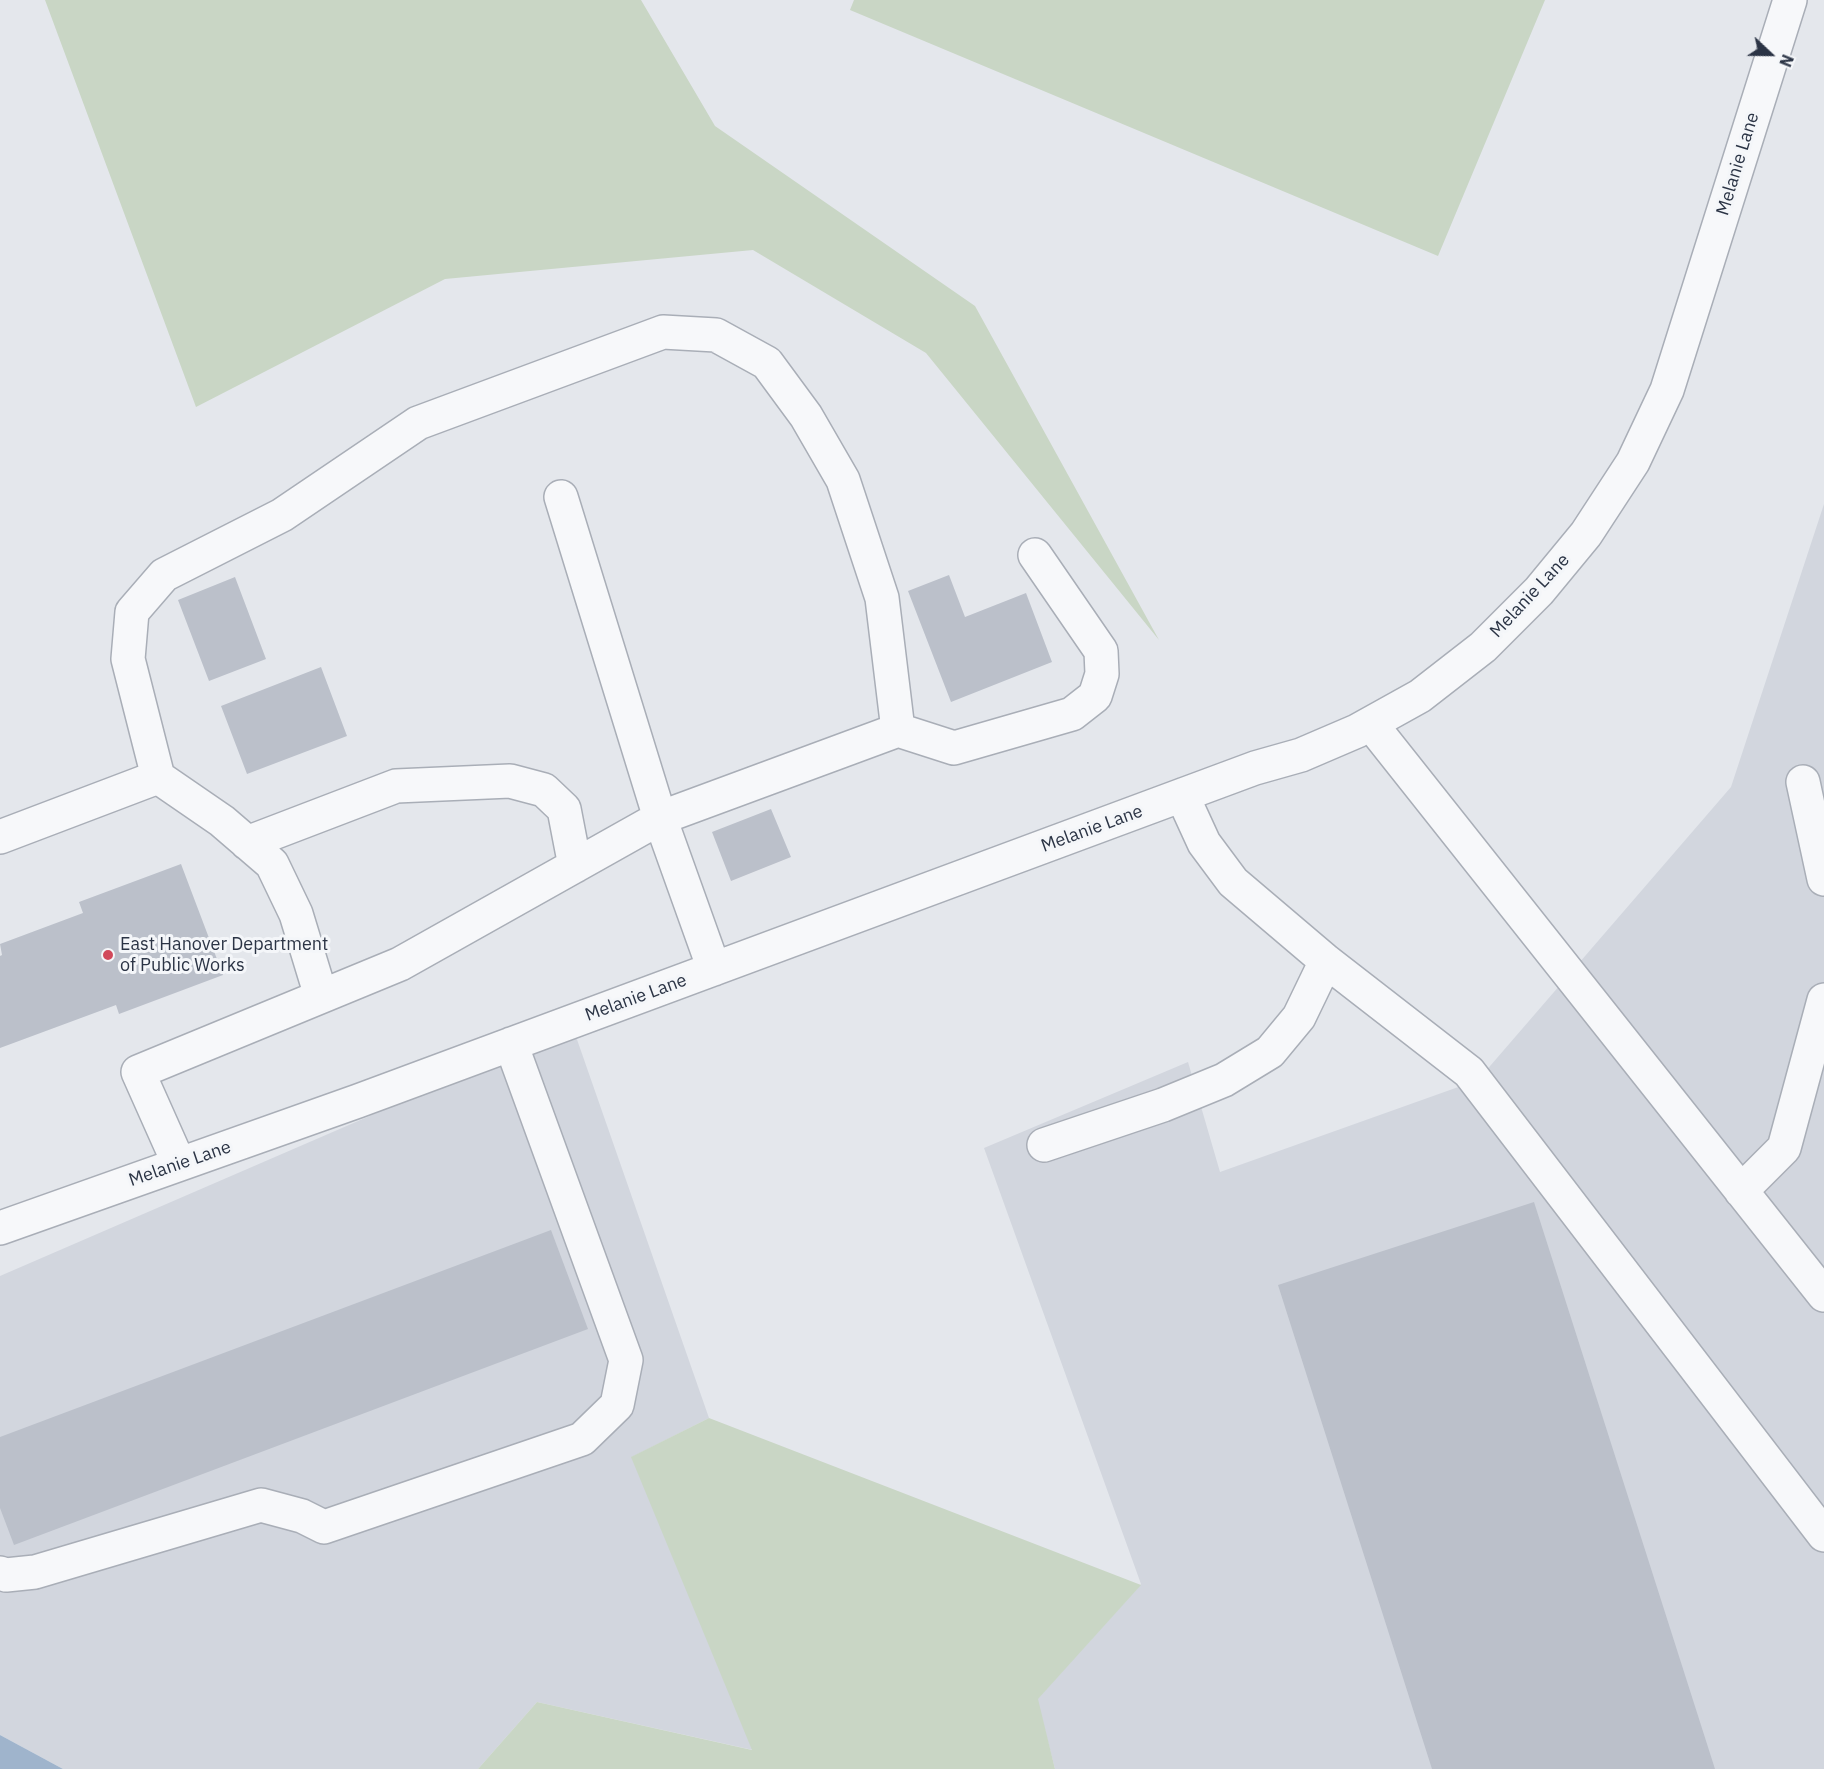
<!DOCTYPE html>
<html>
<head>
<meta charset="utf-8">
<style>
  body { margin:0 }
  #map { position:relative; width:1824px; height:1769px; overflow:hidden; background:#e4e7ec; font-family:"IBM Plex Sans",sans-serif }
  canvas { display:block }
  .north { position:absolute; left:1740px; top:24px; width:60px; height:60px; -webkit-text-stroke:4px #f4f6f9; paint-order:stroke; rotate:112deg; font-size:16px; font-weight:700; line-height:24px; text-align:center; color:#2b3445 }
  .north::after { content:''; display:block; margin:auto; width:21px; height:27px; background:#2b3445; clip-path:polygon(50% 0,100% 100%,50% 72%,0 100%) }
</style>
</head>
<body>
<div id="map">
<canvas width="1824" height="1769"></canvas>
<div class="north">N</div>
</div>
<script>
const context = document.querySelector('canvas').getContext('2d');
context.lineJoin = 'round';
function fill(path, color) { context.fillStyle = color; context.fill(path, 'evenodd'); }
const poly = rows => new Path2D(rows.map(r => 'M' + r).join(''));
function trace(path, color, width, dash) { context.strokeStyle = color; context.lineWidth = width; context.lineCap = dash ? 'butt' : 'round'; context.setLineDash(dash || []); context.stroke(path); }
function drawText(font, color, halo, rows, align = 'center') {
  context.font = font + ' "IBM Plex Sans",sans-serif'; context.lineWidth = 6; context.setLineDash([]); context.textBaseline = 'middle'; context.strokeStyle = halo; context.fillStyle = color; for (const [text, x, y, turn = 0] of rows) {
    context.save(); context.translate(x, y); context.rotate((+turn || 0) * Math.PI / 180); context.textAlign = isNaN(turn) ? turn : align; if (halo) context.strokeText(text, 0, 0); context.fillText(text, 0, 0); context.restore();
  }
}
fill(poly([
  [1824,504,1824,1769,1055,1769,1037,1699,1141,1584,984,1148,1188,1062,1220,1172,1478,1080,1731,787],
  [573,1028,709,1418,632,1457,753,1750,537,1702,478,1769,63,1769,0,1735,0,1276]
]), '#d2d6de');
fill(poly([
  [45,0,641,0,715,126,975,306,1159,640,926,353,753,250,445,279,196,407],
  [854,0,1545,0,1438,256,850,10],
  [709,1418,1141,1585,1038,1699,1055,1769,478,1769,537,1702,752,1750,631,1457]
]), '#c9d6c5');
fill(poly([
  [0,1735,63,1769,0,1769]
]), '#9fb4cc');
fill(poly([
  [949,575,965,617,1026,593,1052,662,951,702,908,591],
  [235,577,266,659,209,681,178,600],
  [321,667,347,736,247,774,221,706],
  [771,809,791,857,731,881,712,832],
  [181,864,223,975,119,1014,116,1005,0,1048,0,956,2,955,0,944,83,913,79,902],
  [1534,1202,1715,1769,1432,1769,1278,1285],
  [551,1230,588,1329,14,1545,0,1508,0,1437]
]), '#bbc0ca');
const minor = poly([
  [561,497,660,818,714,969],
  [1371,724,1824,1295],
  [898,730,954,748,1072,714,1095,696,1102,674,1101,651,1035,555],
  [158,777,128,659,132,612,164,575,282,515,418,423,663,332,716,335,767,363,806,416,843,480,882,598,898,730,660,818,400,964,138,1072,179,1164],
  [1803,782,1824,879],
  [1182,795,1204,843,1233,882,1326,961,1469,1072,1824,1535],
  [0,837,158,777,222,821,272,864,296,914,321,996],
  [247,843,396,786,510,781,544,790,564,809,575,866],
  [1044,1145,1163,1105,1224,1080,1270,1052,1299,1017,1326,961],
  [1741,1191,1784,1148,1824,1000],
  [0,1228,358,1101,1255,768,1301,755,1357,731,1420,696,1483,647,1539,591,1586,534,1633,462,1667,390,1790,0],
  [0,1573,6,1575,35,1572,261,1505,302,1516,324,1527,582,1439,617,1405,626,1360,511,1044]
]);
trace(minor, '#a9aeb7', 36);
trace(minor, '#f7f8fa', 33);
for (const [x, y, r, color] of [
  [108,955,6,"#d1495b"]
]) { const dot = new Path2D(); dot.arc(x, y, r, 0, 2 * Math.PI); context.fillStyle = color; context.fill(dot); trace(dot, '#f4f6f9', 2); }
drawText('18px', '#2b3445', '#f4f6f9', [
  ["Melanie Lane",1738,164,-73],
  ["Melanie Lane",1530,596,-47],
  ["Melanie Lane",1092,829,-20],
  ["Melanie Lane",636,998,-20],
  ["Melanie Lane",180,1164,-19]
]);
drawText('18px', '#2b3445', '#f4f6f9', [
  ["East Hanover Department",120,945],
  ["of Public Works",120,966]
], 'left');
</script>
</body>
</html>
